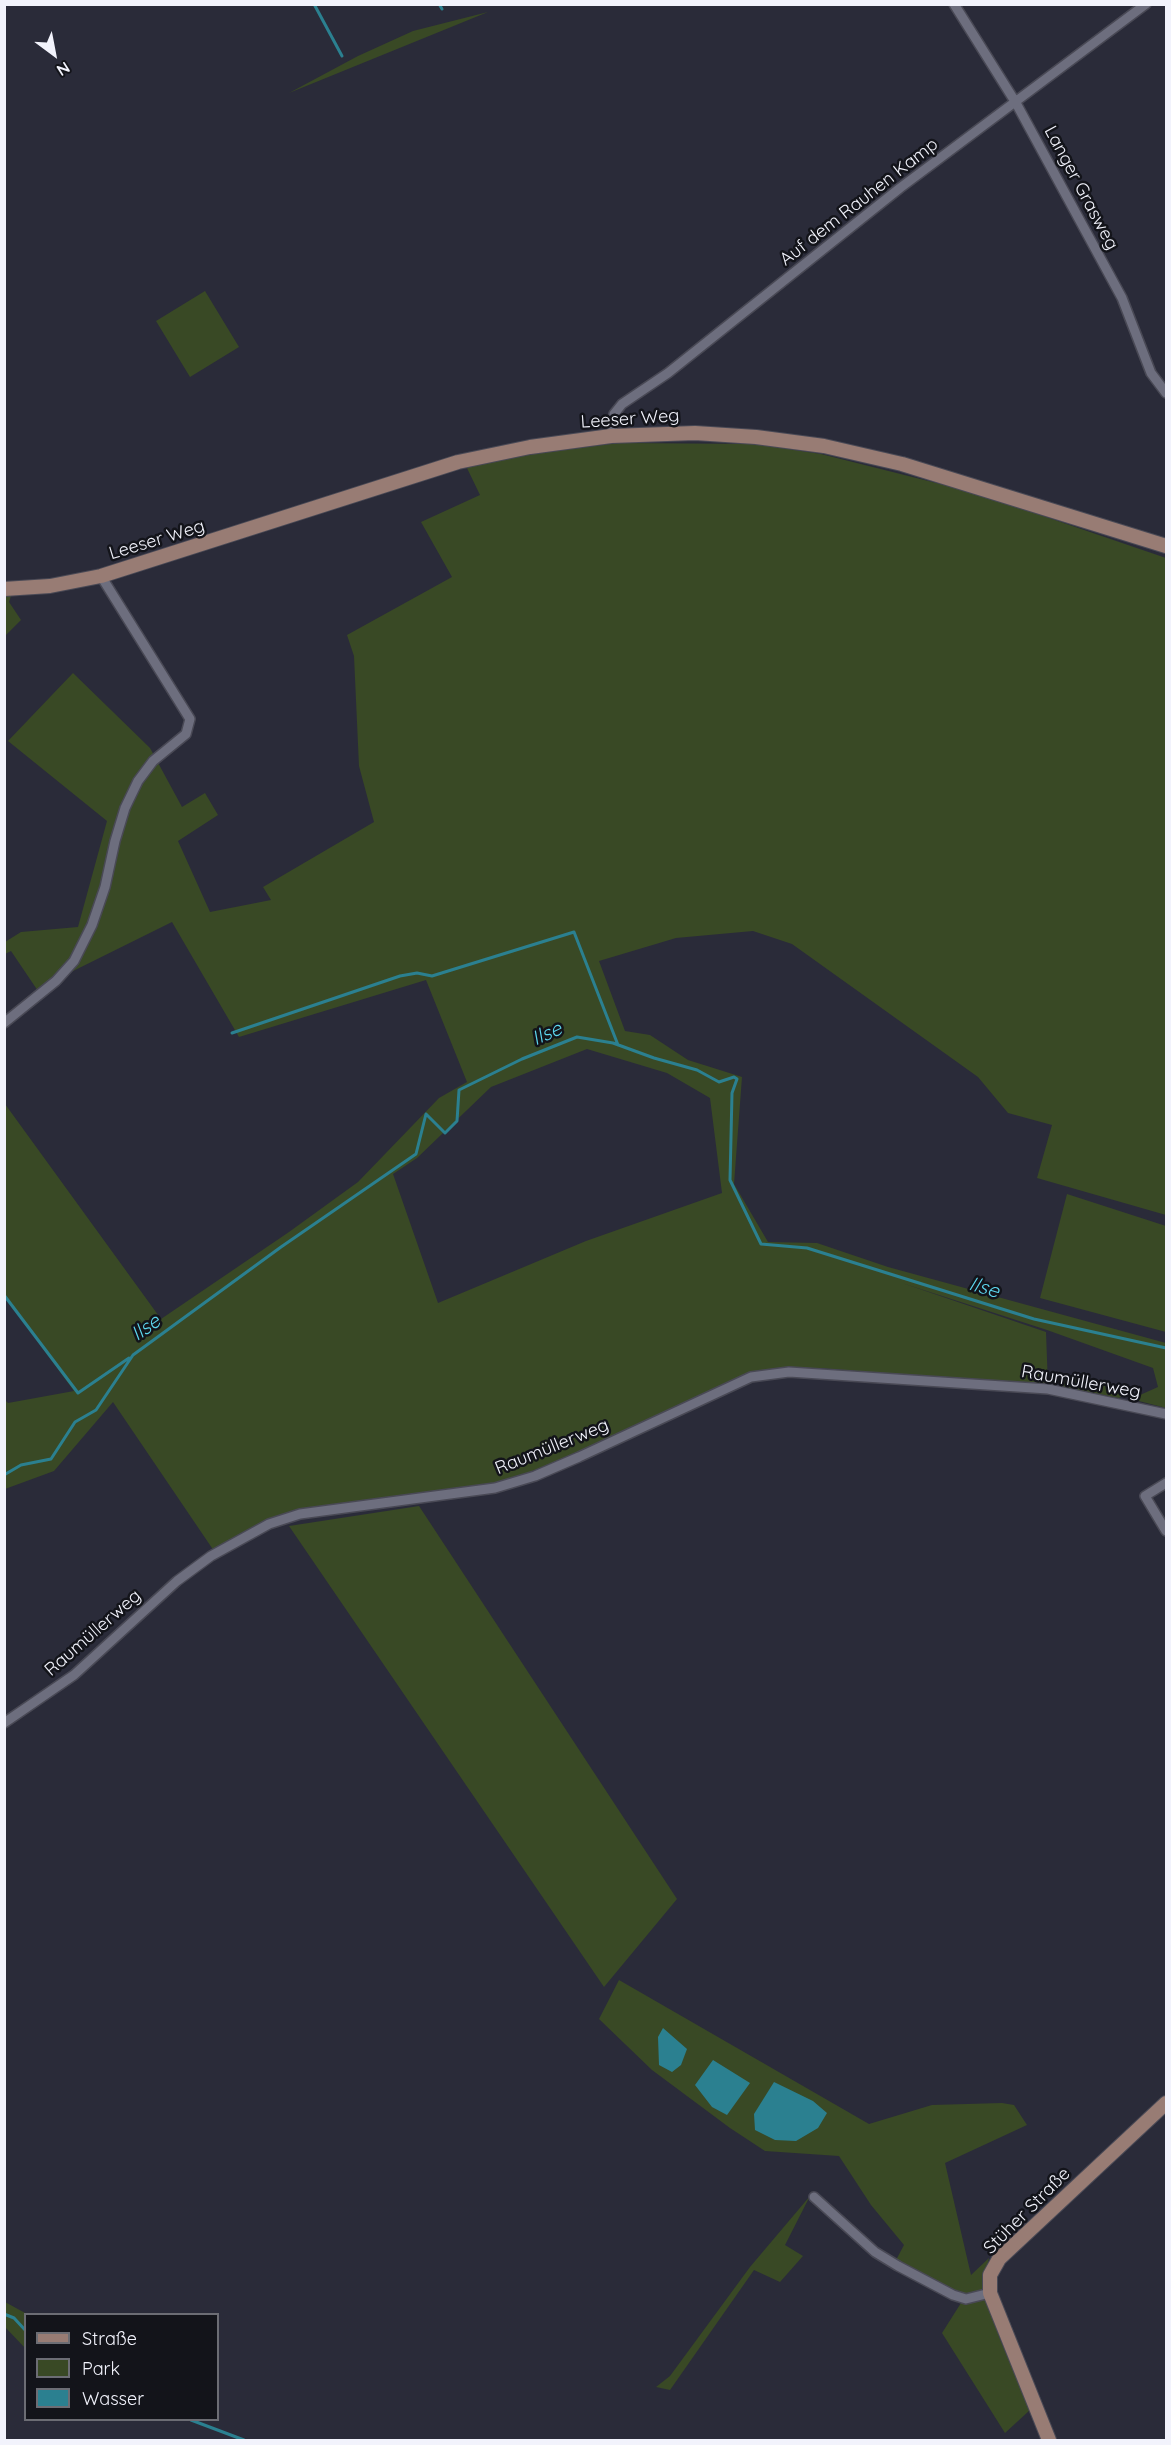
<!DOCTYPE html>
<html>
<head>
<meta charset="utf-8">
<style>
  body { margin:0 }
  #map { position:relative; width:1171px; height:2445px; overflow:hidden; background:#2a2b39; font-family:Quicksand,sans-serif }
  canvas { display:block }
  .frame { position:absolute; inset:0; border:6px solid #f2f3fc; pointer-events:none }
  .legend { position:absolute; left:24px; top:2313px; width:195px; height:108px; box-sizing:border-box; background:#13141a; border:2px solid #6c6d74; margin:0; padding:8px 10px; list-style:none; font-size:18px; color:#f2f3fc }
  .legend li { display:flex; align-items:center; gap:12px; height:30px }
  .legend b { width:30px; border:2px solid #6c6d74 }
  .north { position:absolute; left:24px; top:24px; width:60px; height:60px; -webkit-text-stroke:4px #13141a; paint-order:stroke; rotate:148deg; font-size:16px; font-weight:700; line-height:24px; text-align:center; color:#f2f3fc }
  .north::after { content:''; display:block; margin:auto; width:21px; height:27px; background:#f2f3fc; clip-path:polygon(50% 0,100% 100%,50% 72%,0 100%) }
</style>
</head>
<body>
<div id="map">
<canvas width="1171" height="2445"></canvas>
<div class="frame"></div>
<ul class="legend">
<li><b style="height:8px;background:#987c74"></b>Straße</li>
<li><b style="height:16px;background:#394925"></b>Park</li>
<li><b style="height:16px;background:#2b8090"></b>Wasser</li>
</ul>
<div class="north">N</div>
</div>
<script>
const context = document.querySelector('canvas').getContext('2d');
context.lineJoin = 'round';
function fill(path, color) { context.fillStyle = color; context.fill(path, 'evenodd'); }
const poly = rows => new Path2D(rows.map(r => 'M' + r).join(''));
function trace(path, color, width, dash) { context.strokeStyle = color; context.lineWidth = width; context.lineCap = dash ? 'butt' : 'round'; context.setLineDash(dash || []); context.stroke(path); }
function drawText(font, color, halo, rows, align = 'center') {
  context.font = font + ' Quicksand,sans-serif'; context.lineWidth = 5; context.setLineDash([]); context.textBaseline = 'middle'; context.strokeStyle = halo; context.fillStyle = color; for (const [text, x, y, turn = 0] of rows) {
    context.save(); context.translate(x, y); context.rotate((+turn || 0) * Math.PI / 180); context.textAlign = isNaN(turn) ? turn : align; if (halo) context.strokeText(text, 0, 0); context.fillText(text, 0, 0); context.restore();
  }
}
fill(poly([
  [488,12,289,93,358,56,413,31],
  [205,291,239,347,190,377,156,321],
  [618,443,755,444,821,454,976,493,1166,558,1166,1215,1037,1178,1052,1125,1008,1113,978,1077,792,944,753,931,676,938,599,961,625,1031,650,1035,688,1060,742,1077,734,1184,768,1242,817,1243,888,1267,1166,1343,1166,1408,1131,1399,1158,1387,1153,1368,1047,1330,902,1283,1046,1332,1048,1386,819,1368,789,1368,750,1374,577,1453,505,1482,267,1521,241,1533,214,1551,113,1402,54,1471,5,1489,4,1399,8,1403,74,1391,5,1297,5,1104,161,1319,289,1232,358,1182,439,1098,467,1082,426,980,239,1037,172,922,61,977,59,974,38,991,11,951,5,954,5,942,21,932,78,927,107,821,8,741,73,673,150,748,182,807,205,793,218,815,178,841,210,912,271,900,263,887,374,822,359,766,354,656,347,635,452,577,421,522,480,495,466,466,502,458],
  [587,1049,667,1073,710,1098,722,1193,586,1241,438,1303,393,1174,417,1158,491,1087],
  [5,593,12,593,9,602,21,620,5,636],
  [1067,1194,1166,1226,1166,1332,1040,1298],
  [1066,1376,1117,1387,1119,1383,1128,1388,1125,1394,1119,1398,1063,1387],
  [419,1506,677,1899,604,1987,289,1526],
  [619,1980,869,2124,932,2105,1002,2103,1014,2105,1027,2125,945,2163,971,2275,989,2258,983,2286,1000,2339,1030,2410,1005,2433,942,2333,961,2303,952,2293,895,2262,904,2245,871,2205,839,2156,765,2151,730,2128,652,2070,599,2019],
  [810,2196,785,2245,803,2256,780,2282,754,2270,670,2390,656,2387,670,2376,750,2267],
  [5,2302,27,2314,25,2348,5,2327]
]), '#394925');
fill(poly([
  [663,2028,687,2049,681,2065,672,2072,659,2065,658,2037],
  [713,2060,750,2083,727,2115,712,2107,695,2085],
  [774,2082,813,2101,827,2113,818,2128,796,2141,775,2140,755,2130,754,2114]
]), '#2b8090');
trace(poly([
  [314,4,342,56],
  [439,4,442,9],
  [232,1033,400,976,417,973,432,976,574,932,618,1045],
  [4,1295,78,1393,129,1358],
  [4,1475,21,1465,51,1459,75,1422,96,1410,133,1355,281,1247,416,1154,426,1114,445,1133,457,1121,459,1090,522,1059,577,1037,613,1043,654,1058,697,1070,719,1082,734,1077,737,1079,732,1093,730,1180,761,1244,807,1248,1034,1319,1166,1348],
  [4,2314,14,2318,26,2331],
  [191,2420,244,2440]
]), '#2b8090', 3);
const street = poly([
  [954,4,1016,103,1122,298,1151,373,1166,393],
  [611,436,614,414,622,404,668,373,900,188,1146,4],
  [4,1023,56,981,74,961,92,925,105,887,115,841,125,808,138,781,153,761,186,734,190,719,101,576],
  [1166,1483,1145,1496,1166,1531],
  [4,1723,74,1675,177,1581,211,1556,269,1524,300,1514,495,1488,535,1476,579,1457,751,1377,789,1372,1048,1389,1166,1414],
  [814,2197,875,2252,898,2266,953,2295,966,2299,990,2293]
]);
const secondary = poly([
  [4,589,50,586,101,576,458,462,530,447,611,436,695,433,756,437,824,446,902,464,1166,546],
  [1049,2440,990,2293,990,2275,999,2259,1166,2103]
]);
trace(street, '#494955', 12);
trace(secondary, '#494955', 16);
trace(street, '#6d6e7e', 9);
trace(secondary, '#987c74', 14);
drawText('18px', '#f2f3fc', '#13141a', [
  ["Langer Grasweg",1081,188,62],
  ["Auf dem Rauhen Kamp",859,202,-38],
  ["Leeser Weg",630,419,-4],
  ["Leeser Weg",157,540,-17],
  ["Raumüllerweg",1081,1382,10],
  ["Raumüllerweg",552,1447,-22],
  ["Raumüllerweg",93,1633,-41],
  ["Stüher Straße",1027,2211,-45]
]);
drawText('italic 20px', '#5dd6ee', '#13141a', [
  ["Ilse",547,1034,-24],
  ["Ilse",984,1288,17],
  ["Ilse",146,1328,-35]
]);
</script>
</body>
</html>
